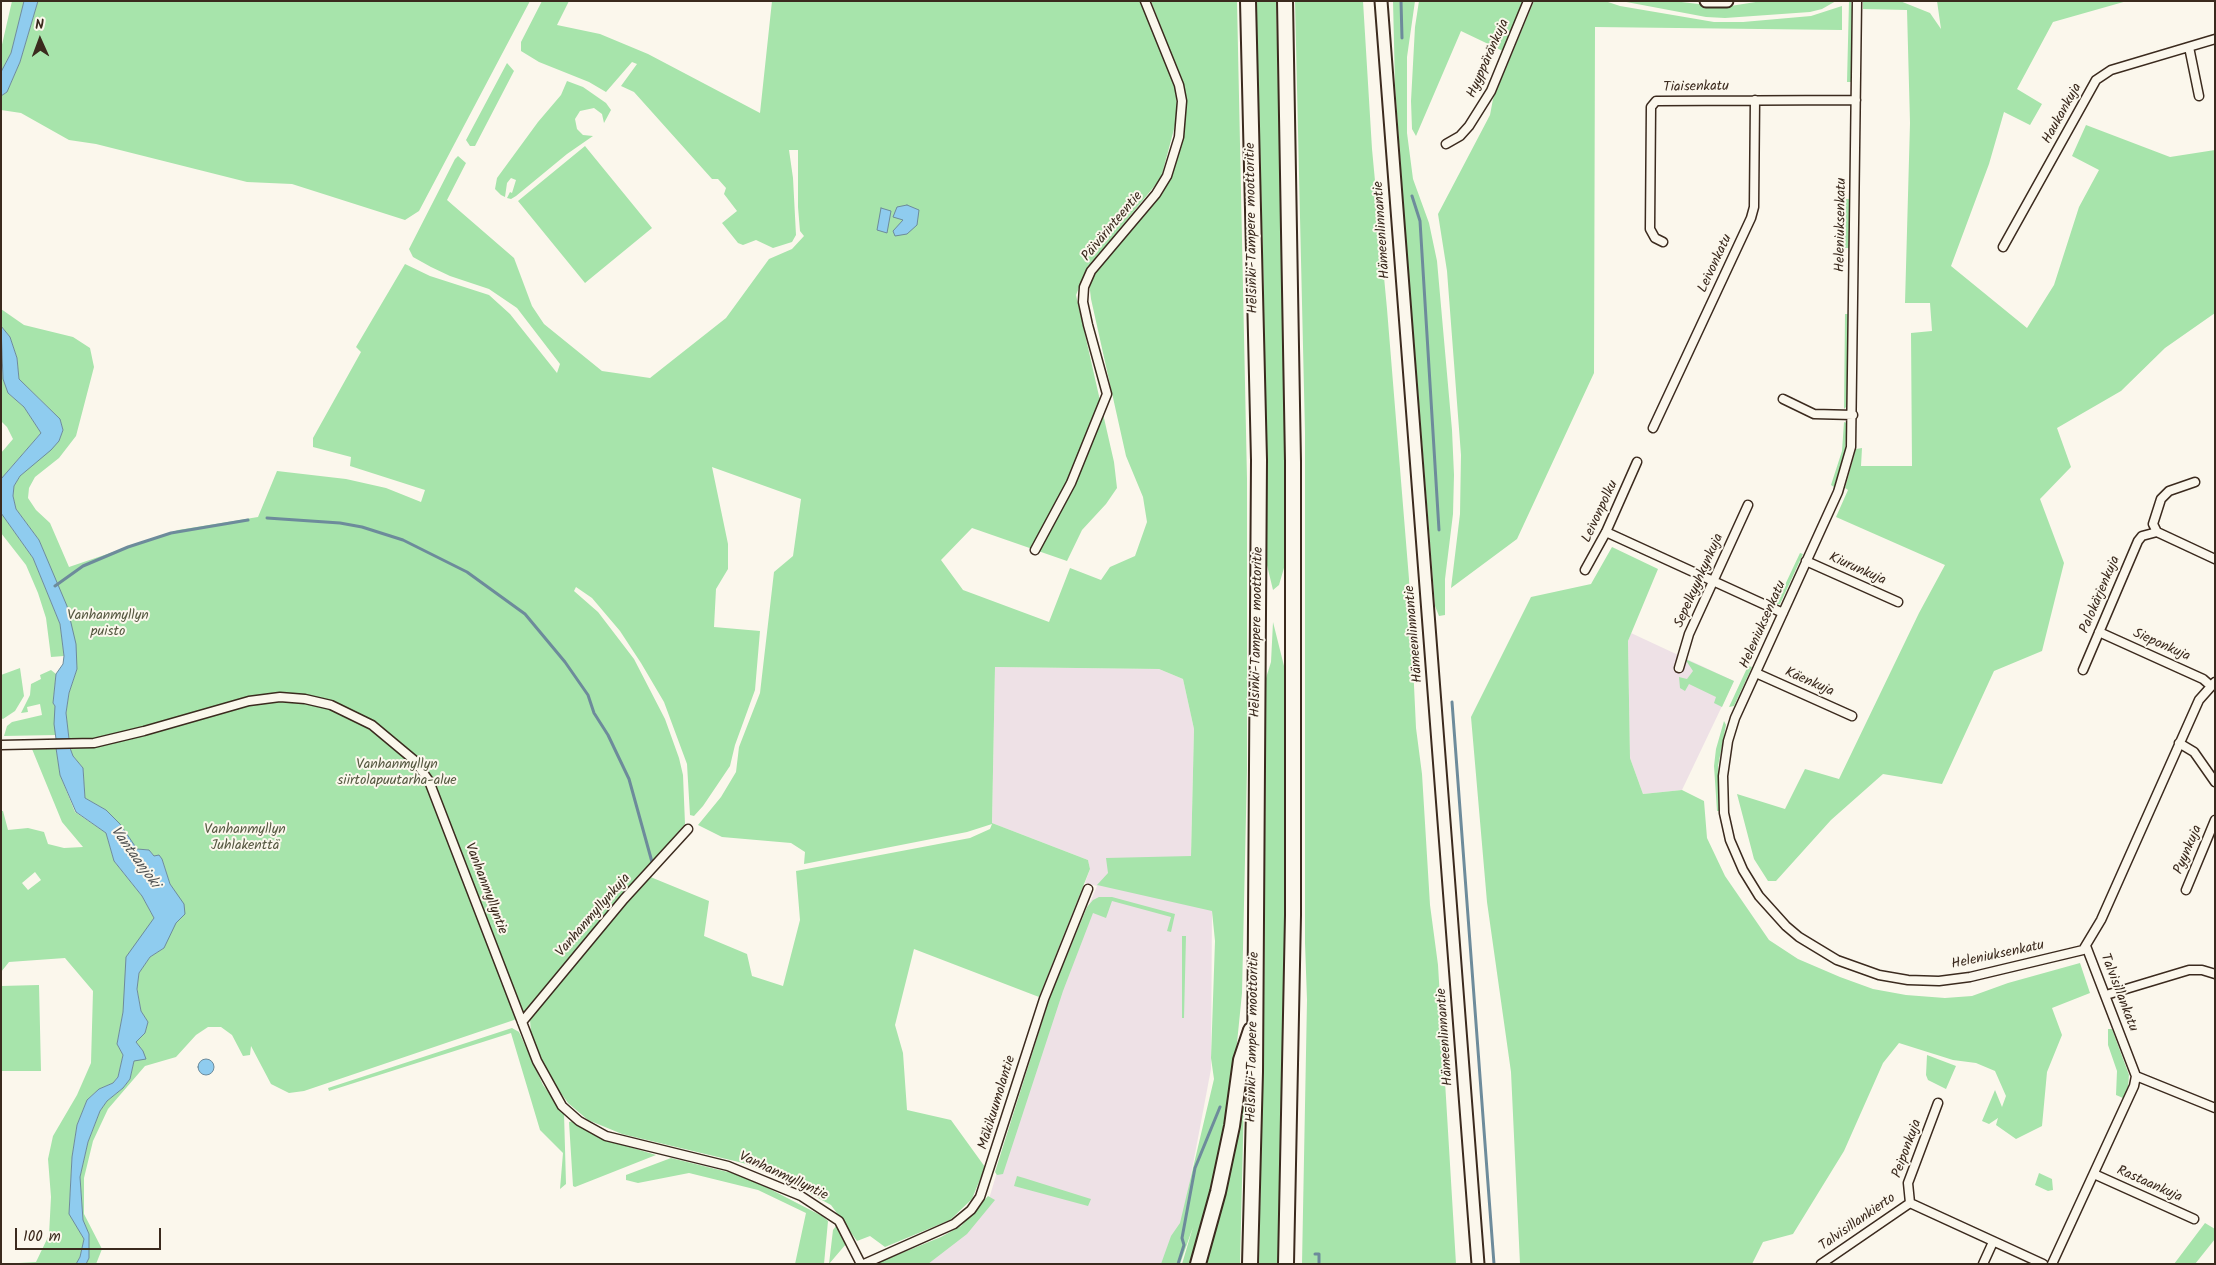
<!DOCTYPE html>
<html>
<head>
<meta charset="utf-8">
<style>
  body { margin:0 }
  #map { position:relative; width:2216px; height:1265px; overflow:hidden; background:#fbf7ec; font-family:Kalam,sans-serif }
  canvas { display:block }
  .frame { position:absolute; inset:0; border:2px solid #3b2a1e; pointer-events:none }
  .north { position:absolute; left:15px; top:15px; width:50px; height:50px; -webkit-text-stroke:4px #fbf7ec; paint-order:stroke; rotate:358deg; font-size:14px; font-weight:700; line-height:20px; text-align:center; color:#3b2a1e }
  .north::after { content:''; display:block; margin:auto; width:18px; height:22px; background:#3b2a1e; clip-path:polygon(50% 0,100% 100%,50% 72%,0 100%) }
  .scale { position:absolute; left:15px; top:1228px; width:146px; height:22px; box-sizing:border-box; border:2px solid #3b2a1e; border-top:0; padding-left:6px; font-size:15px; line-height:18px; white-space:nowrap; color:#3b2a1e; -webkit-text-stroke:4px #fbf7ec; paint-order:stroke }
</style>
</head>
<body>
<div id="map">
<canvas width="2216" height="1265"></canvas>
<div class="frame"></div>
<div class="north">N</div>
<div class="scale">100 m</div>
</div>
<script>
const context = document.querySelector('canvas').getContext('2d');
context.lineJoin = 'round';
function fill(path, color) { context.fillStyle = color; context.fill(path, 'evenodd'); }
const poly = rows => new Path2D(rows.map(r => 'M' + r).join(''));
function trace(path, color, width, dash) { context.strokeStyle = color; context.lineWidth = width; context.lineCap = dash ? 'butt' : 'round'; context.setLineDash(dash || []); context.stroke(path); }
function drawText(font, color, halo, rows, align = 'center') {
  context.font = font + ' Kalam,sans-serif'; context.lineWidth = 4; context.setLineDash([]); context.textBaseline = 'middle'; context.strokeStyle = halo; context.fillStyle = color; for (const [text, x, y, turn = 0] of rows) {
    context.save(); context.translate(x, y); context.rotate((+turn || 0) * Math.PI / 180); context.textAlign = isNaN(turn) ? turn : align; if (halo) context.strokeText(text, 0, 0); context.fillText(text, 0, 0); context.restore();
  }
}
fill(poly([
  [1631,633,1734,681,1682,790,1643,794,1630,758,1628,641],
  [995,667,1159,669,1183,679,1194,729,1191,856,1212,911,1211,1069,1178,1244,1168,1264,922,1264,988,1202,1050,997,1097,886,1085,883,1090,869,1088,860,992,823]
]), '#eee1e6');
fill(poly([
  [12,1,24,1,11,53,1,72,1,49],
  [38,1,530,1,419,211,405,220,292,184,247,182,96,144,69,140,21,113,1,110,1,96,7,92,20,62],
  [542,1,569,1,557,25,600,34,648,54,760,113,772,1,1143,1,1174,79,1178,114,1161,178,1086,270,1076,295,1114,462,1117,488,1106,504,1082,530,1067,561,972,528,941,560,963,590,1049,622,1070,568,1101,580,1110,567,1135,556,1147,522,1143,497,1126,456,1091,299,1089,282,1102,264,1163,192,1170,178,1180,149,1184,104,1183,90,1179,74,1151,1,1237,1,1247,479,1247,770,1242,993,1233,1083,1219,1163,1191,1264,1182,1264,1193,1227,1180,1264,1161,1264,1171,1236,1180,1223,1214,1079,1211,1058,1215,941,1212,911,1097,885,1108,873,1106,858,1191,856,1194,729,1183,679,1159,669,995,667,992,823,1088,860,1090,869,1039,997,914,949,895,1025,903,1053,907,1110,951,1120,985,1167,972,1199,950,1220,885,1247,870,1236,857,1241,831,1205,783,1179,743,1163,622,1134,588,1120,568,1103,548,1075,531,1033,530,1020,648,876,709,901,704,936,747,954,752,976,783,986,800,920,796,871,970,838,990,829,992,824,967,832,804,864,805,852,791,843,722,837,698,825,721,797,736,772,739,747,760,693,774,572,793,556,801,499,712,467,728,544,728,569,716,589,714,627,760,631,755,690,735,745,730,766,703,806,694,816,690,815,687,764,664,702,641,663,620,631,592,598,576,587,574,591,598,612,634,659,665,719,679,758,683,775,685,824,594,928,528,1010,514,1020,304,1091,289,1093,271,1084,251,1046,250,1055,243,1056,232,1035,221,1027,208,1027,196,1035,176,1057,145,1066,108,1109,93,1141,84,1178,84,1214,102,1249,96,1264,86,1264,89,1258,89,1234,83,1221,80,1177,88,1142,100,1111,107,1101,123,1088,130,1079,134,1061,143,1051,136,1042,145,1033,148,1022,141,1011,137,988,139,973,150,957,164,948,179,900,170,884,162,859,154,856,149,850,137,849,120,824,106,810,85,798,83,768,73,756,70,748,66,713,69,693,77,669,66,606,39,540,16,509,13,496,14,486,20,476,59,441,63,430,60,419,19,379,17,358,10,337,1,326,1,309,24,325,73,337,90,348,94,367,76,436,59,458,35,477,29,488,28,498,36,510,50,523,69,567,178,530,258,517,277,471,346,479,386,488,421,502,425,490,350,466,351,457,313,447,313,438,361,352,356,347,405,264,430,276,489,295,510,314,557,373,560,364,517,308,489,289,450,276,431,267,413,257,409,249,455,159,458,156,466,163,447,200,514,258,532,306,544,324,602,371,650,378,726,318,769,259,792,249,804,236,800,231,798,207,798,150,789,150,793,178,796,235,792,242,773,248,756,240,743,245,738,243,722,223,737,211,724,194,726,188,718,179,712,179,634,92,621,86,637,64,632,62,606,92,589,82,539,62,521,51,521,42],
  [1256,1,1276,1,1283,299,1286,561,1279,585,1273,590,1266,561,1264,297],
  [1295,1,1363,1,1372,149,1387,309,1409,579,1416,728,1422,774,1430,905,1438,965,1456,1264,1302,1264,1307,1000,1305,943,1305,433],
  [1393,1,1415,1,1407,57,1407,133,1413,179,1429,223,1437,261,1452,430,1454,475,1453,514,1445,579,1445,615,1439,616,1435,606,1405,226,1395,85],
  [1419,1,1523,1,1523,8,1505,52,1461,31,1416,136,1412,129,1411,101,1415,27],
  [1534,1,1605,1,1620,6,1714,22,1743,22,1811,16,1842,6,1842,30,1595,27,1594,373,1517,539,1451,588,1460,514,1461,455,1447,271,1438,214,1490,115,1493,99],
  [1621,1,1673,1,1724,7,1762,1,1836,1,1822,9,1810,12,1725,18,1706,17],
  [1849,1,1851,1,1852,9,1851,82,1847,82],
  [1863,1,1900,1,1930,13,1941,29,1937,1,2127,1,2053,22,2017,89,2042,104,2030,125,2004,112,1989,164,1951,266,2027,328,2054,285,2079,207,2099,170,2072,156,2086,125,2170,157,2215,150,2215,313,2165,348,2121,391,2057,428,2071,467,2040,499,2064,563,2042,651,1994,671,1942,784,1883,774,1831,820,1776,881,1768,881,1754,859,1737,794,1785,809,1805,769,1839,779,1919,613,1945,565,1836,517,1848,490,1845,488,1856,449,1862,448,1861,466,1912,466,1911,333,1932,331,1930,303,1905,303,1910,123,1907,10,1863,9],
  [507,63,514,71,475,146,470,146,466,140],
  [567,81,583,87,606,103,611,110,604,123,602,114,594,108,580,111,575,119,577,129,583,135,593,136,567,154,516,196,511,199,507,198,510,192,512,193,516,180,511,178,507,183,505,197,501,195,495,189,497,178,538,122,561,95],
  [585,146,652,228,585,283,518,201],
  [1846,199,1850,199,1849,248,1845,248],
  [1845,314,1848,314,1848,405,1844,409],
  [1,361,3,379,8,393,24,407,41,433,1,479,1,453,13,439,7,427,1,421],
  [1844,422,1847,423,1845,452,1834,487,1831,485,1842,451],
  [1,513,33,558,60,624,64,656,51,657,46,618,38,593,26,565,1,533],
  [1612,547,1658,569,1628,641,1630,758,1643,794,1682,790,1704,801,1707,838,1725,876,1769,940,1798,959,1840,977,1873,989,1906,995,1945,998,1972,996,2008,983,2080,963,2090,993,2052,1008,2062,1035,2047,1072,2042,1126,2016,1139,1996,1125,1998,1118,1989,1124,1982,1121,1995,1090,2002,1107,2006,1096,1995,1071,1976,1063,1953,1060,1899,1043,1883,1063,1844,1151,1793,1234,1763,1242,1752,1264,1520,1264,1511,1072,1487,902,1471,717,1531,597,1591,584],
  [1800,553,1803,554,1780,604,1776,604],
  [1273,622,1286,674,1287,697,1285,1010,1279,1264,1259,1264,1264,1010,1266,678,1271,662],
  [1685,659,1734,681,1722,707,1714,703,1716,697,1689,684,1685,691,1680,688,1679,677,1687,679,1693,671],
  [1748,666,1752,667,1734,706,1729,707],
  [20,668,24,696,15,711,3,719,1,718,1,675],
  [51,670,56,674,53,703,55,706,55,735,4,736,7,726,12,722,42,715,40,704,27,707,28,712,21,713,30,695,31,684,41,679,40,675],
  [1724,721,1726,725,1718,766,1719,811,1717,811,1714,766,1716,749],
  [56,748,60,775,75,812,106,833,114,861,142,896,154,918,143,936,123,1012,117,1044,123,1055,118,1077,113,1083,99,1089,87,1100,77,1125,72,1157,69,1213,84,1239,80,1257,76,1264,1,1264,36,1262,49,1235,51,1197,48,1159,53,1136,77,1095,91,1063,93,991,65,958,9,962,1,972,1,811,3,811,8,830,28,828,44,832,48,844,64,848,83,847,62,822,32,749],
  [35,872,41,880,28,890,22,883],
  [1099,897,1112,897,1175,914,1171,932,1167,931,1171,917,1112,901,1106,918,1093,913,1063,991,1003,1174,997,1175,995,1172,1050,997,1087,907,1093,900],
  [1182,936,1186,936,1184,1018,1182,1018],
  [39,985,41,1071,1,1071,1,986],
  [512,1028,519,1032,543,1085,564,1113,566,1184,560,1189,563,1153,540,1130,511,1033,329,1091,328,1088],
  [2108,1029,2112,1029,2129,1075,2128,1087,2123,1098,2116,1095,2117,1071,2108,1045],
  [1927,1055,1956,1066,1946,1089,1928,1080,1926,1075],
  [1244,1099,1240,1264,1203,1264,1241,1101],
  [573,1121,595,1135,610,1141,656,1155,575,1187,573,1186,569,1122],
  [671,1158,736,1174,768,1188,822,1216,828,1221,824,1264,795,1264,806,1213,758,1190,689,1173,638,1183,626,1180,626,1175],
  [2039,1173,2052,1179,2053,1190,2048,1191,2035,1185],
  [1017,1176,1024,1178,1091,1199,1088,1206,1014,1186],
  [988,1196,995,1200,967,1234,928,1264,875,1264,941,1237,961,1226],
  [2205,1223,2215,1229,2215,1239,2195,1264,2174,1264],
  [836,1226,846,1244,829,1264,833,1230]
]), '#a7e4ab');
const water = poly([
  [24,1,38,1,20,62,7,92,1,96,1,72,11,53,24,1],
  [907,205,919,210,917,225,907,234,895,236,893,231,903,220,893,217,897,207,907,205],
  [881,208,891,211,887,233,877,230,881,208],
  [1,326,10,337,17,358,19,379,60,419,63,430,59,441,51,450,20,476,14,486,13,496,16,509,39,540,67,606,76,644,77,669,69,693,66,713,69,739,56,739,54,724,55,706,53,703,56,674,63,664,64,656,60,624,33,558,1,513,1,479,41,433,24,407,8,393,3,379,1,326],
  [56,748,70,748,73,756,83,768,85,798,106,810,120,824,137,849,149,850,154,856,159,855,162,859,170,884,184,904,185,914,176,923,164,948,150,957,139,973,137,989,141,1011,148,1022,145,1033,136,1042,143,1051,146,1059,134,1061,130,1079,123,1088,107,1101,100,1111,88,1142,80,1177,83,1220,89,1234,89,1258,86,1264,76,1264,80,1257,84,1239,69,1214,72,1157,77,1125,87,1100,99,1089,113,1083,118,1077,123,1055,117,1044,123,1012,126,957,154,918,142,896,114,861,106,833,76,812,60,775,56,748],
  '198 1067a8 8 0 1 1 16 0a8 8 0 1 1-16 0Z'
]);
fill(water, '#8fccef');
trace(water, '#6d8b9b', 1);
trace(poly([
  [1401,1,1402,38],
  [1412,196,1420,221,1439,530],
  [267,518,340,523,362,527,403,540,467,572,525,614,565,662,588,695,594,713,608,735,629,779,652,862],
  [55,586,83,566,128,547,171,533,248,520],
  [1452,702,1494,1264],
  [1315,1254,1319,1254,1319,1264],
  [1178,1264,1184,1245,1182,1238,1195,1168,1220,1107]
]), '#6d8b9b', 3);
const street = poly([
  [1857,1,1851,447,1838,492,1735,718,1728,741,1723,776,1724,813,1730,840,1743,870,1759,896,1786,926,1799,937,1837,960,1879,975,1908,980,1939,981,1970,977,2083,950,2101,920,2199,700,2215,682],
  [2189,47,2199,96],
  [1446,144,1460,136,1469,126,1491,91,1528,1],
  [1663,242,1655,238,1650,229,1651,107,1656,101,1856,100],
  [2003,247,2096,80,2111,70,2215,39],
  [1783,399,1814,414,1853,415],
  [1653,428,1751,218,1754,207,1755,100],
  [1606,532,1783,613],
  [2157,532,2153,524,2161,499,2169,491,2195,482],
  [1035,550,1071,483,1107,394,1088,325,1083,302,1084,287,1091,271,1156,194,1167,176,1179,137,1182,101,1179,85,1145,1],
  [1806,561,1898,602],
  [1585,570,1606,532,1637,462],
  [2099,632,2203,679,2211,686],
  [1679,668,1689,634,1748,505],
  [2083,670,2138,541,2142,536,2157,532,2215,559],
  [1756,673,1852,716],
  [2179,743,2194,752,2215,782],
  [1,745,94,743,144,731,249,701,280,697,305,699,331,705,372,725,414,760,429,781,537,1061,562,1106,579,1121,606,1136,728,1166,801,1196,839,1221,861,1264],
  [2186,890,2215,820],
  [2106,995,2189,970,2202,970,2215,974],
  [522,1022,624,899,688,829],
  [2136,1076,2215,1108],
  [2094,1174,2194,1219],
  [1910,1203,2043,1264],
  [1910,1203,1908,1183,1938,1103],
  [864,1264,954,1224,971,1210,980,1197,1044,999,1088,889],
  [1821,1264,1910,1203],
  [1983,1264,1993,1242],
  [2052,1264,2134,1086,2136,1076,2086,946]
]);
const secondary = poly([
  [1381,1,1478,1264],
  [1706,1,1727,1]
]);
const highway = poly([
  [1248,1,1259,460,1255,1072,1250,1264],
  [1285,1,1293,462,1293,915,1286,1264],
  [1198,1264,1218,1192,1232,1126,1241,1060,1251,1030]
]);
trace(street, '#3b2a1e', 11);
trace(secondary, '#3b2a1e', 15);
trace(highway, '#3b2a1e', 18);
trace(street, '#fbf7ec', 8);
trace(secondary, '#fbf7ec', 11);
trace(highway, '#fbf7ec', 14);
drawText('14px', '#3b2a1e', '#fbf7ec', [
  ["Hyyppäränkuja",1489,59,-66],
  ["Tiaisenkatu",1696,88,-1],
  ["Haukankuja",2063,114,-61],
  ["Heleniuksenkatu",1842,225,-89],
  ["Päivärinteentie",1113,227,-50],
  ["Helsinki-Tampere moottoritie",1253,228,-91],
  ["Hämeenlinnantie",1383,230,-94],
  ["Leivonkatu",1716,264,-65],
  ["Leivonpolku",1601,512,-65],
  ["Kiurunkuja",1857,570,24],
  ["Sepelkyyhkynkuja",1700,581,-66],
  ["Palokärjenkuja",2101,595,-67],
  ["Heleniuksenkatu",1764,625,-66],
  ["Helsinki-Tampere moottoritie",1258,632,-89],
  ["Hämeenlinnantie",1415,634,-95],
  ["Sieponkuja",2161,646,24],
  ["Käenkuja",1809,683,24],
  ["Pyynkuja",2189,850,-67],
  ["Vanhanmyllyntie",485,889,69],
  ["Vanhanmyllynkuja",594,916,-49],
  ["Heleniuksenkatu",1998,956,-12],
  ["Talvisillankatu",2118,993,69],
  ["Helsinki-Tampere moottoritie",1254,1037,-89],
  ["Hämeenlinnantie",1446,1037,-94],
  ["Mäkikuumolantie",998,1103,-73],
  ["Peiponkuja",1908,1149,-70],
  ["Vanhanmyllyntie",783,1177,25],
  ["Rastaankuja",2149,1185,24],
  ["Talvisillankierto",1858,1223,-35]
]);
drawText('14px', '#565841', '#fbf7ec', [
  ["Vanhanmyllyn",108,617],
  ["puisto",108,633],
  ["Vanhanmyllyn",397,766],
  ["siirtolapuutarha-alue",397,782],
  ["Vanhanmyllyn",245,831],
  ["Juhlakenttä",245,847]
]);
drawText('italic 15px', '#505252', '#fbf7ec', [
  ["Vantaanjoki",134,858,54]
]);
</script>
</body>
</html>
